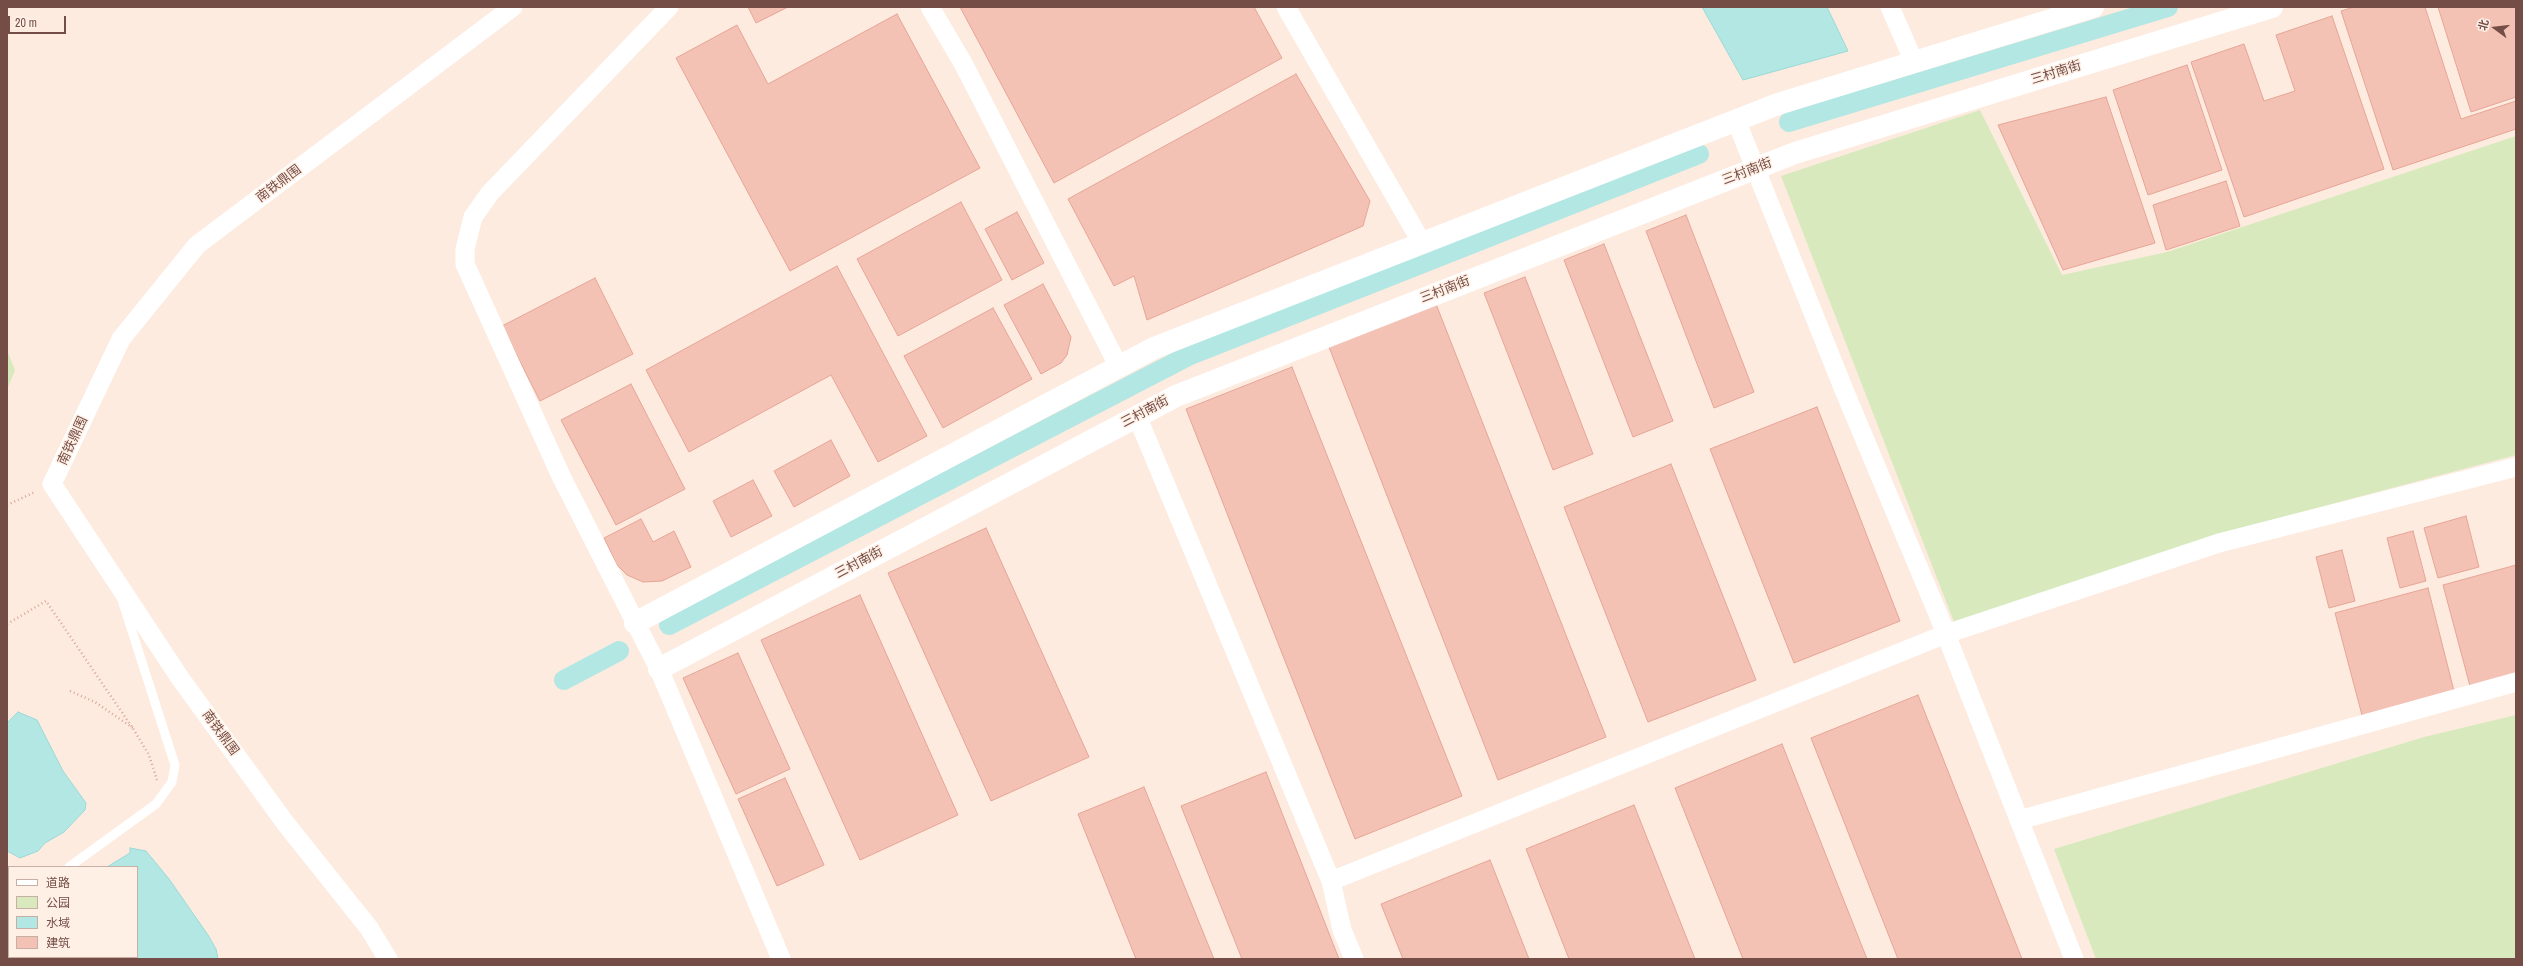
<!DOCTYPE html>
<html>
<head>
<meta charset="utf-8">
<style>
  body { margin:0 }
  #map { position:relative; width:2523px; height:966px; overflow:hidden; background:#fdebdf; font-family:"Archivo Narrow","Noto Sans SC",sans-serif }
  canvas { display:block }
  .frame { position:absolute; inset:0; border:8px solid #744d46; pointer-events:none }
  .legend { position:absolute; left:8px; top:866px; width:130px; height:92px; box-sizing:border-box; background:#fff0e6; border:1px solid #c7afa6; margin:0; padding:5px 7px; list-style:none; font-size:12px; color:#744d46 }
  .legend li { display:flex; align-items:center; gap:8px; height:20px }
  .legend b { width:20px; border:1px solid #c7afa6 }
  .north { position:absolute; left:2475px; top:8px; width:40px; height:40px; -webkit-text-stroke:3px #fff0e6; paint-order:stroke; rotate:285deg; font-size:11px; font-weight:700; line-height:16px; text-align:center; color:#744d46 }
  .north::after { content:''; display:block; margin:auto; width:14px; height:18px; background:#744d46; clip-path:polygon(50% 0,100% 100%,50% 72%,0 100%) }
  .scale { position:absolute; left:8px; top:16px; width:58px; height:18px; box-sizing:border-box; border:2px solid #744d46; border-top:0; padding-left:5px; font-size:12px; line-height:14px; white-space:nowrap; color:#744d46; -webkit-text-stroke:3px #fff0e6; paint-order:stroke }
</style>
</head>
<body>
<div id="map">
<canvas width="2523" height="966"></canvas>
<div class="frame"></div>
<ul class="legend">
<li><b style="height:5px;background:#fff"></b>道路</li>
<li><b style="height:11px;background:#d8eabd"></b>公园</li>
<li><b style="height:11px;background:#b3e7e4"></b>水域</li>
<li><b style="height:11px;background:#f3c2b5"></b>建筑</li>
</ul>
<div class="north">北</div>
<div class="scale">20 m</div>
</div>
<script>
const context = document.querySelector('canvas').getContext('2d');
context.lineJoin = 'round';
function fill(path, color) { context.fillStyle = color; context.fill(path, 'evenodd'); }
const poly = rows => new Path2D(rows.map(r => 'M' + r).join(''));
function trace(path, color, width, dash) { context.strokeStyle = color; context.lineWidth = width; context.lineCap = dash ? 'butt' : 'round'; context.setLineDash(dash || []); context.stroke(path); }
function drawText(font, color, halo, rows, align = 'center') {
  context.font = font + ' "Archivo Narrow","Noto Sans SC",sans-serif'; context.lineWidth = 3; context.setLineDash([]); context.textBaseline = 'middle'; context.strokeStyle = halo; context.fillStyle = color; for (const [text, x, y, turn = 0] of rows) {
    context.save(); context.translate(x, y); context.rotate((+turn || 0) * Math.PI / 180); context.textAlign = isNaN(turn) ? turn : align; if (halo) context.strokeText(text, 0, 0); context.fillText(text, 0, 0); context.restore();
  }
}
fill(poly([
  [1980,110,2062,275,2167,252,2516,136,2516,455,2219,534,1954,622,1781,176],
  [7,350,15,370,7,390],
  [2516,715,2516,959,2096,959,2054,849,2424,737]
]), '#d8eabd');
const water = poly([
  [1702,7,1827,7,1848,51,1743,80,1702,7],
  [18,712,37,720,63,771,86,803,85,810,64,832,45,843,38,851,20,858,7,851,7,723,18,712],
  [130,848,146,851,169,879,208,935,216,949,218,959,76,959,75,957,137,957,137,867,107,867,130,853,130,848]
]);
fill(water, '#b3e7e4');
trace(water, '#99d9d6', 1);
trace(poly([
  [1789,122,2168,7],
  [669,625,1188,356,1699,154],
  [564,680,619,651]
]), '#b3e7e4', 20);
const building = poly([
  [748,7,788,7,756,23,748,7],
  [960,7,1254,7,1282,58,1054,183,960,7],
  [2354,7,2425,7,2461,119,2516,101,2516,129,2393,170,2341,11,2354,7],
  [2438,7,2516,7,2516,97,2471,112,2438,7],
  [897,14,980,168,790,271,676,58,737,25,768,84,897,14],
  [2332,16,2384,169,2244,217,2191,62,2244,44,2264,101,2295,91,2276,35,2332,16],
  [2187,65,2222,170,2148,195,2113,90,2187,65],
  [1296,74,1370,201,1363,226,1147,320,1134,276,1114,286,1068,199,1296,74],
  [2106,97,2155,243,2063,270,1998,125,2106,97],
  [2226,181,2240,226,2166,250,2153,205,2226,181],
  [961,202,1002,280,898,336,857,259,961,202],
  [1017,212,1044,263,1012,280,985,229,1017,212],
  [1686,215,1754,392,1714,408,1646,231,1686,215],
  [1604,244,1673,421,1633,437,1564,260,1604,244],
  [837,266,927,436,878,462,831,375,689,452,646,370,837,266],
  [1525,277,1593,454,1553,470,1484,293,1525,277],
  [595,278,633,354,540,401,502,326,595,278],
  [1043,284,1071,337,1067,355,1061,363,1041,374,1004,305,1043,284],
  [1436,304,1606,737,1498,780,1329,347,1436,304],
  [993,308,1032,379,943,428,904,356,993,308],
  [1292,367,1462,796,1355,839,1186,409,1292,367],
  [631,384,685,489,616,525,561,420,631,384],
  [1817,407,1900,621,1794,663,1710,449,1817,407],
  [831,440,850,476,794,507,774,471,831,440],
  [1671,464,1756,680,1648,722,1564,507,1671,464],
  [753,480,772,516,731,537,713,501,753,480],
  [2466,516,2479,567,2438,578,2424,528,2466,516],
  [641,519,653,542,674,531,691,567,662,581,643,582,627,575,617,565,604,538,641,519],
  [986,528,1089,757,991,801,888,573,986,528],
  [2413,531,2426,581,2400,588,2387,538,2413,531],
  [2342,550,2355,601,2329,608,2316,557,2342,550],
  [2516,565,2516,674,2470,686,2443,585,2516,565],
  [2428,588,2455,695,2363,719,2335,613,2428,588],
  [860,595,958,815,860,860,761,640,860,595],
  [738,653,790,769,736,794,683,678,738,653],
  [1918,695,2022,959,1898,959,1811,738,1918,695],
  [1782,744,1867,959,1743,959,1675,788,1782,744],
  [1266,772,1339,959,1242,959,1181,806,1266,772],
  [785,778,824,865,777,886,738,799,785,778],
  [1144,787,1214,959,1136,959,1078,814,1144,787],
  [1634,805,1695,959,1569,959,1526,849,1634,805],
  [1490,860,1529,959,1403,959,1381,904,1490,860]
]);
fill(building, '#f3c2b5');
trace(building, '#e7a495', 1);
trace(poly([
  [7,505,35,492],
  [7,624,46,601,134,730,149,755,157,780],
  [70,691,95,702,133,728]
]), '#d8a599', 2.5, [1, 3]);
trace(poly([
  [69,867,156,804,172,782,175,765,123,603],
  [7,915,9,914]
]), '#fff', 9);
trace(poly([
  [669,7,490,193,473,217,465,249,465,264,561,476,659,669,781,959],
  [930,7,964,65,1119,367],
  [1286,7,1422,243],
  [1890,7,1914,62],
  [1736,120,1844,390,1938,614,2074,959],
  [1137,416,1331,881,1342,930,1354,959],
  [2019,820,2516,682],
  [1331,881,1946,634,2219,543,2516,467],
  [388,959,369,928,286,824,180,678,52,484,121,339,197,245,513,7]
]), '#fff', 19);
trace(poly([
  [635,623,1154,348,1778,104,2093,7],
  [659,669,1176,396,1795,153,2272,7]
]), '#fff', 22);
drawText('13px', '#744d46', '#fff0e6', [
  ["三村南街",2056,73,-17],
  ["三村南街",1747,172,-21],
  ["南铁鼎围",279,184,-37],
  ["三村南街",1445,290,-21],
  ["三村南街",1145,412,-28],
  ["南铁鼎围",73,441,-65],
  ["三村南街",859,563,-28],
  ["南铁鼎围",220,733,54]
]);
</script>
</body>
</html>
